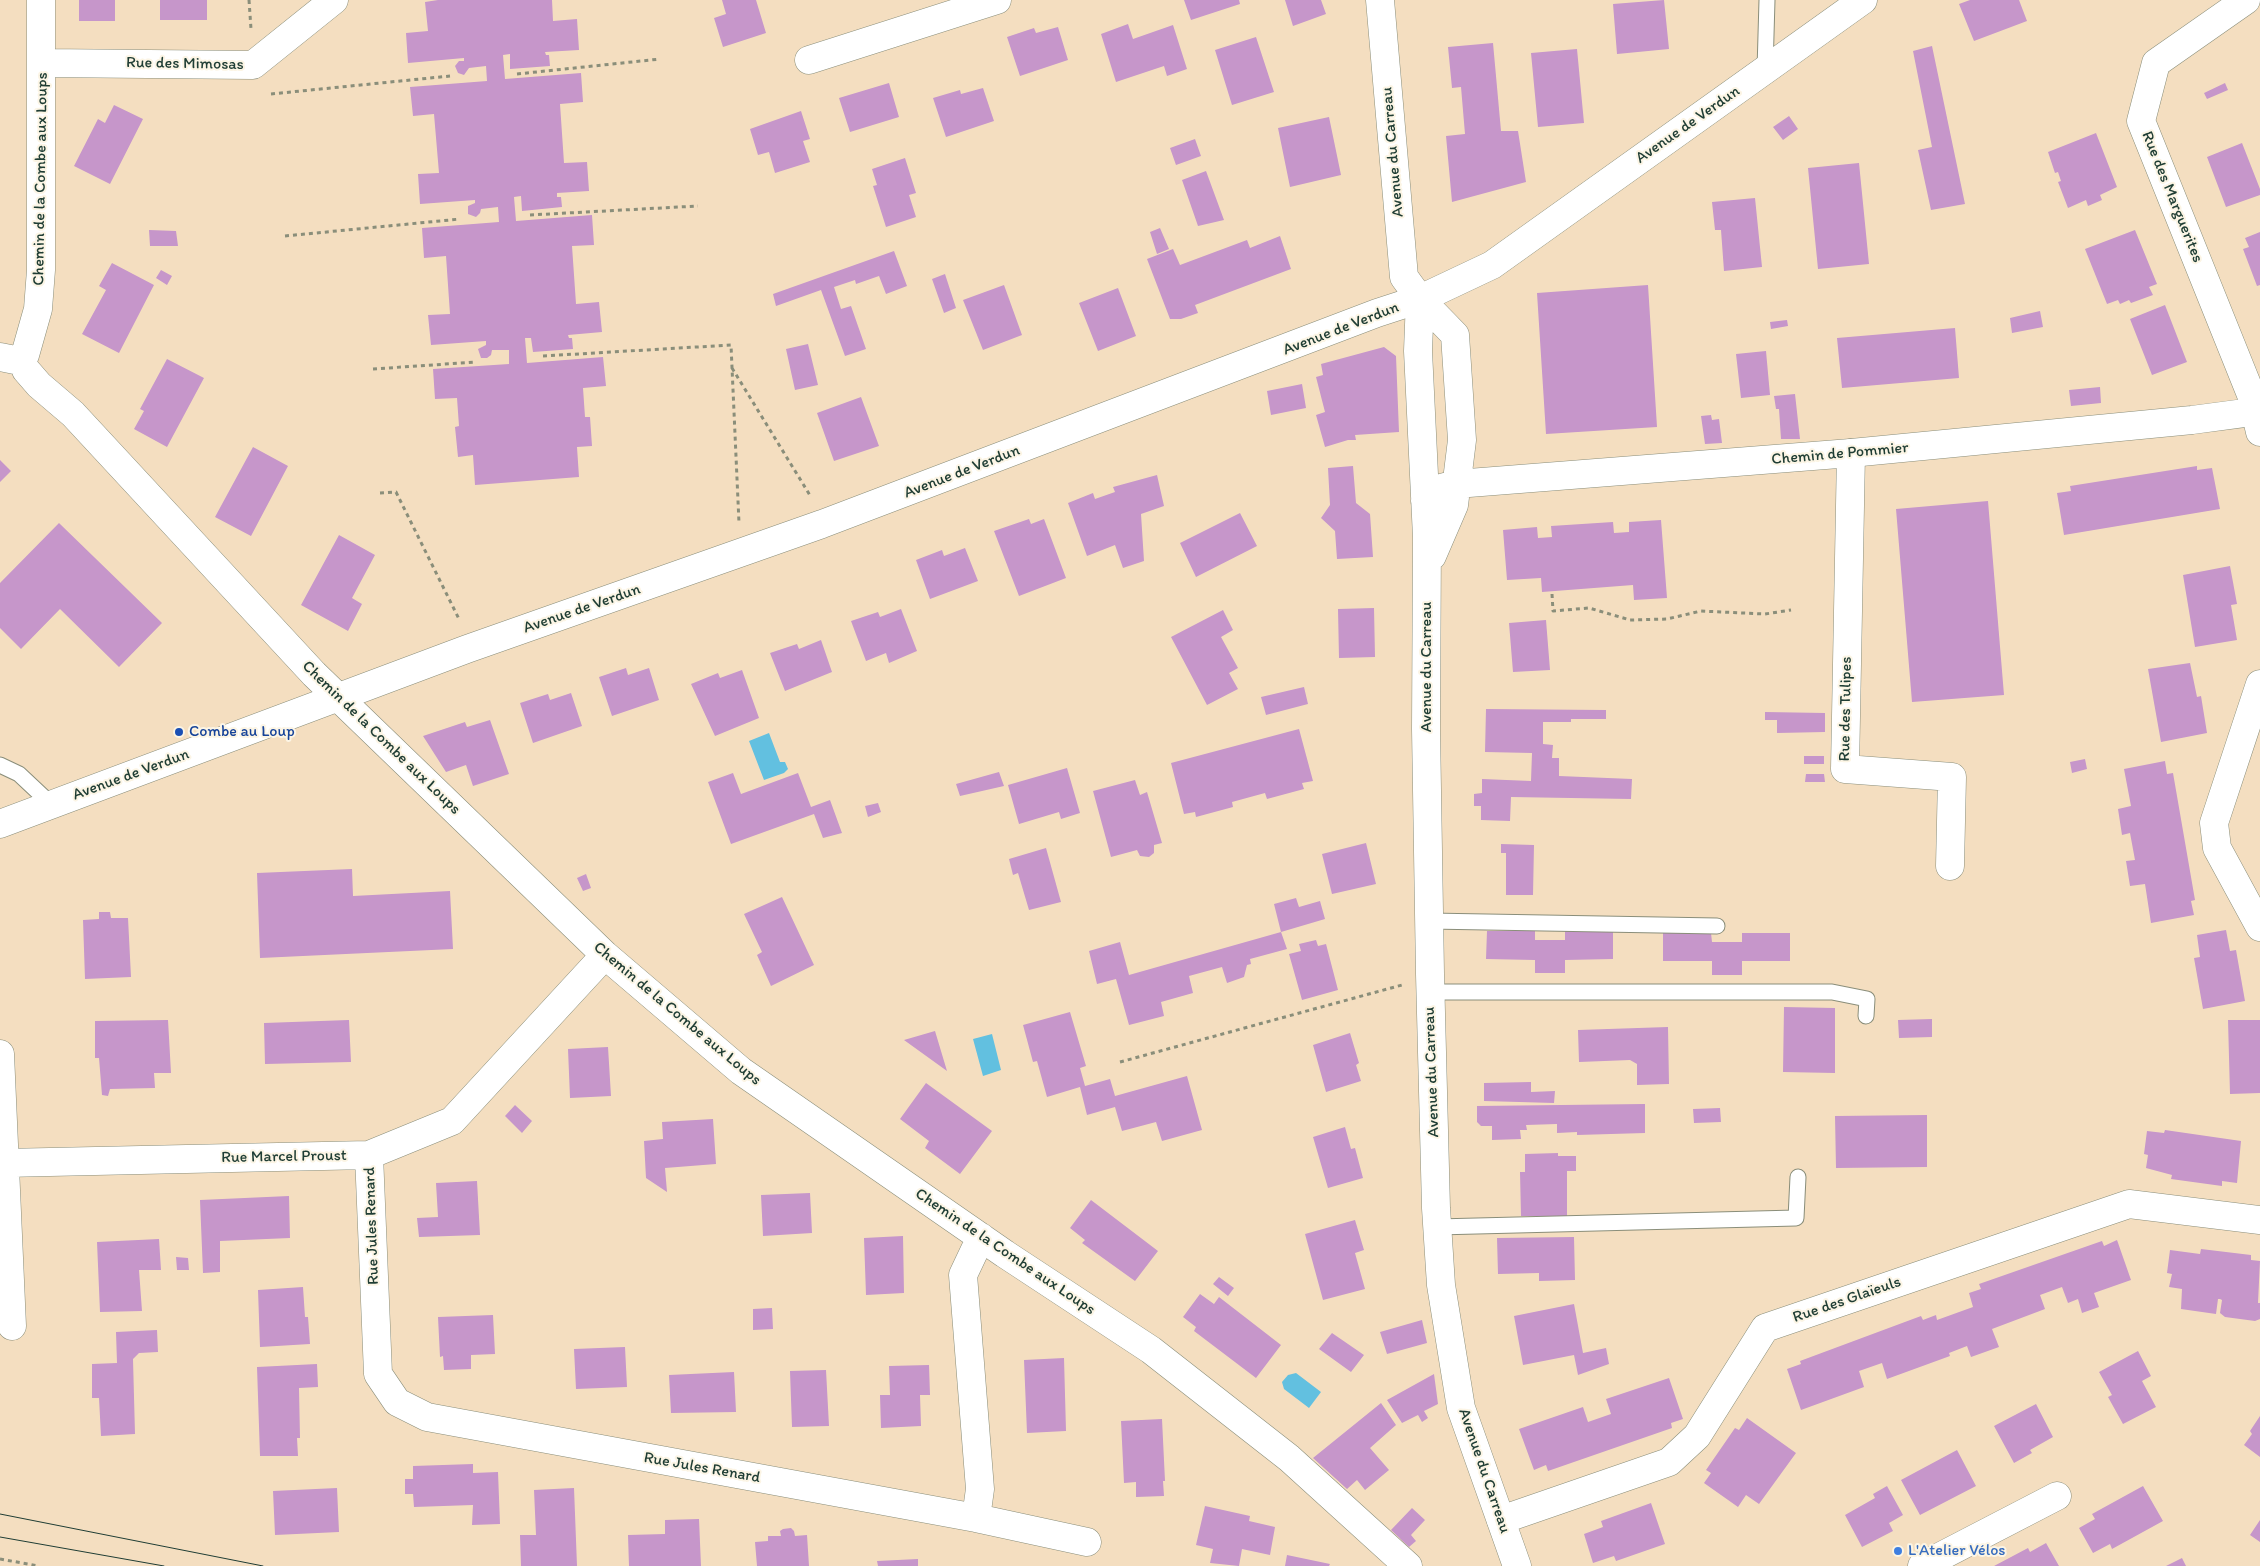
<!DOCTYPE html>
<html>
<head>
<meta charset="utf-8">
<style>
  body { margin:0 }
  canvas { display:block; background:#f4dec0 }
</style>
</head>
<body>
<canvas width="2260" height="1566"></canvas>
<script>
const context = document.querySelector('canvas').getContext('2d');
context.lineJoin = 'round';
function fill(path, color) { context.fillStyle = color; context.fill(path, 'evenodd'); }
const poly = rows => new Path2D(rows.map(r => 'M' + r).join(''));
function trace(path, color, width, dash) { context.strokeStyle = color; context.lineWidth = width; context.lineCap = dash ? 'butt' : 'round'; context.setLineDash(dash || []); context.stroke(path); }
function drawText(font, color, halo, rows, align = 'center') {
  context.font = font + ' Itim,sans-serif'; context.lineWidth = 4; context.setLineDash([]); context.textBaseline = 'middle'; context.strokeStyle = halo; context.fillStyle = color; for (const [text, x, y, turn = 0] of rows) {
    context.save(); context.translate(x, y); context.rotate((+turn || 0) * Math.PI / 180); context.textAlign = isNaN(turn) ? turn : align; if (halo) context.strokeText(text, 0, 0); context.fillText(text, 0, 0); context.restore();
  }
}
fill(poly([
  [769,733,780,762,785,762,788,769,784,773,764,780,749,741],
  [992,1034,1001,1070,983,1076,973,1039],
  [1296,1373,1321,1392,1309,1408,1284,1389,1282,1382,1288,1375]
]), '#62c0e0');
fill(poly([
  [79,0,115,0,115,21,79,21],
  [160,0,207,0,207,20,160,20],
  [438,0,552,0,553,21,577,19,579,50,545,52,546,55,549,55,550,66,510,69,510,54,503,55,505,79,581,73,583,102,560,104,564,163,587,162,589,191,557,193,557,197,561,197,562,207,522,211,521,196,514,197,516,221,592,215,594,245,572,246,576,304,599,302,602,332,568,335,569,338,572,338,573,349,533,352,531,338,525,338,527,363,603,357,606,386,583,388,585,417,590,417,592,446,577,447,579,477,475,485,473,455,458,457,455,427,459,426,457,398,435,399,433,369,509,364,509,350,492,350,491,355,487,358,481,358,478,349,486,345,486,341,431,345,428,315,450,314,446,256,424,258,422,228,499,222,498,207,481,209,480,213,476,217,468,214,468,206,475,203,475,200,420,204,418,174,439,173,434,114,413,116,410,87,487,81,486,66,469,68,464,75,458,73,455,66,459,61,464,61,464,58,408,63,406,33,428,31,425,2],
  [722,0,756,0,766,33,723,47,714,18,726,14],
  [1184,0,1239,0,1240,4,1191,20],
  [1285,0,1321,0,1326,14,1293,26],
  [1664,0,1669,49,1617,54,1613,4],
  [1970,0,2019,0,2027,21,1974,41,1959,4],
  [1128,24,1133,39,1173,25,1187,69,1167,76,1164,66,1116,82,1101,34],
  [1058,27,1068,60,1020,76,1007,37,1034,28,1036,33],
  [1256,37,1274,92,1232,105,1215,50],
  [1493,43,1501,131,1518,131,1526,182,1452,202,1446,136,1465,134,1461,87,1452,88,1448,47],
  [1932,46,1965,204,1931,210,1918,150,1932,147,1913,51],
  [1577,49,1584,123,1538,127,1531,53],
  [889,83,899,117,850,132,839,98],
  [2225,83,2228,90,2207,99,2204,93],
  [983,88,994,121,946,137,933,98,960,90,961,94],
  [114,105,143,119,110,184,74,166,98,119,105,123],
  [801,111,810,139,803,141,810,162,775,173,769,152,758,155,750,129],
  [1789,116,1798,129,1783,140,1773,127],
  [1329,117,1341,175,1290,187,1278,128],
  [2096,133,2117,187,2100,195,2102,200,2088,206,2086,200,2068,208,2058,182,2061,181,2058,172,2055,173,2048,152],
  [1195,139,1201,156,1176,165,1170,148],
  [2242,143,2260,189,2260,195,2226,207,2207,157],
  [905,158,916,193,909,195,916,217,886,227,873,186,877,185,872,169],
  [1859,163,1869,264,1818,269,1808,168],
  [1206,171,1224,220,1198,226,1182,180],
  [1755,198,1762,267,1724,271,1721,230,1715,230,1712,202],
  [1160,228,1169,249,1157,254,1150,232],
  [149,230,176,231,178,246,150,246],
  [2135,230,2157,284,2149,287,2153,295,2131,303,2129,300,2120,304,2118,300,2107,304,2085,249],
  [2260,232,2260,285,2257,286,2243,249,2249,247,2245,238],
  [1280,236,1291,269,1195,305,1198,313,1181,319,1170,319,1147,259,1173,249,1180,265,1247,240,1250,248],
  [894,251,907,286,886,294,879,276,856,284,855,280,834,287,841,309,851,306,866,349,845,356,821,290,776,306,773,294],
  [112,263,154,285,119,353,82,334,106,290,99,286],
  [161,270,172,276,167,285,156,278],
  [945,274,956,308,944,313,932,279],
  [1004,285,1022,335,983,350,963,300],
  [1648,285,1657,427,1546,434,1537,293],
  [1118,288,1136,336,1098,351,1079,303],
  [2165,305,2187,362,2152,375,2130,319],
  [2040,311,2043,327,2012,333,2010,318],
  [1787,320,1788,326,1771,329,1770,322],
  [1955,328,1959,378,1842,388,1837,338],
  [808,344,818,385,795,390,786,349],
  [1384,347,1396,356,1399,432,1355,435,1356,440,1348,440,1325,447,1316,415,1325,412,1316,377,1323,375,1321,364],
  [1766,351,1770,395,1741,398,1736,354],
  [167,359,204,378,167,447,134,429,144,411,140,409],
  [1302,384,1306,408,1271,415,1267,391],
  [2100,387,2101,403,2071,406,2069,390],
  [1795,394,1800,439,1781,439,1779,409,1776,409,1774,396],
  [861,397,879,446,834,461,817,413],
  [1711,415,1712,420,1719,419,1722,443,1705,444,1701,416],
  [253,447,288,466,251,536,215,517],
  [0,460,11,471,0,482],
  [1353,466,1356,503,1370,514,1373,557,1337,559,1335,531,1321,518,1330,505,1328,468],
  [2197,466,2197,470,2212,468,2220,509,2064,535,2057,493,2071,491,2070,486],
  [1157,475,1164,506,1141,514,1144,561,1123,568,1115,545,1087,556,1068,503,1093,493,1095,499,1115,492,1113,487],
  [1988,501,2004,695,1912,702,1896,509],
  [1240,513,1257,546,1196,577,1180,543],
  [1029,519,1031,524,1044,519,1066,578,1019,596,994,531],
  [1661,520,1667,598,1634,600,1633,585,1542,592,1541,578,1507,580,1503,530,1537,527,1538,538,1552,537,1551,526,1613,522,1614,533,1629,532,1629,522],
  [59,523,162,623,119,667,60,609,21,649,0,628,0,583],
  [339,535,375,555,352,598,362,604,348,631,301,605],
  [965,548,978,581,930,599,916,560,942,550,944,556],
  [2230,566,2237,604,2231,605,2237,640,2195,647,2183,575],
  [1374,608,1375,657,1339,658,1338,609],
  [901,609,917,651,889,663,886,653,866,661,851,621,878,612,880,617],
  [1223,610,1233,630,1221,637,1238,668,1229,673,1238,689,1207,705,1171,637],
  [1546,620,1550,670,1513,672,1509,623],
  [821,640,832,672,785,691,770,653,797,644,799,649],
  [2190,663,2197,697,2201,696,2207,733,2161,742,2148,669],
  [626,668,628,675,649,668,659,700,612,716,599,677],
  [742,670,759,718,715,736,691,684,718,673,720,678],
  [1304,687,1308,704,1266,715,1261,697],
  [571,693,582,726,533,743,520,703,548,694,550,700],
  [1486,709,1606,710,1606,719,1571,719,1571,722,1543,722,1543,744,1553,745,1552,758,1559,758,1559,776,1632,779,1631,799,1511,797,1510,821,1481,820,1481,806,1474,806,1474,794,1482,793,1482,779,1531,781,1532,753,1485,752],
  [1765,712,1825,713,1825,732,1777,733,1777,720,1765,720],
  [490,720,509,774,473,786,466,765,446,772,423,736,465,722,467,727],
  [1299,729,1313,781,1302,783,1304,789,1267,799,1265,793,1232,802,1233,807,1196,817,1195,812,1184,814,1171,763],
  [1804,756,1824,756,1824,764,1804,764],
  [2085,759,2087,769,2072,773,2070,762],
  [2165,761,2167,774,2173,773,2195,900,2191,901,2194,915,2151,923,2145,884,2130,886,2126,861,2135,860,2130,833,2122,835,2118,809,2131,806,2124,769],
  [1067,768,1080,813,1061,819,1059,812,1019,824,1008,785],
  [999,772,1004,786,960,796,956,784],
  [733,773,741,794,798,773,811,807,830,800,842,833,823,838,814,814,731,844,708,782],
  [1806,774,1824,774,1825,782,1805,782],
  [1135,780,1140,795,1147,792,1162,843,1154,845,1154,853,1149,857,1140,856,1137,850,1111,857,1093,791],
  [878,803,881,812,868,817,865,806],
  [1366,843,1376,884,1332,894,1322,854],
  [1501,844,1534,845,1533,895,1506,895,1506,853,1501,853],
  [1046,848,1061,902,1029,910,1018,873,1013,875,1009,859],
  [352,869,353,896,450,891,453,949,260,958,257,873],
  [586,874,591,888,583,891,577,878],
  [782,897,814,965,771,986,757,955,762,952,744,914],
  [1296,898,1299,907,1320,901,1325,919,1281,932,1287,949,1250,959,1251,964,1247,965,1244,977,1227,983,1222,967,1189,976,1193,993,1161,1002,1164,1016,1129,1025,1116,979,1097,984,1089,951,1120,942,1129,975,1281,932,1274,904],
  [99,912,110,912,111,918,128,918,131,977,85,979,83,920,99,919],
  [2226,930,2230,951,2236,950,2245,1001,2203,1009,2194,958,2200,957,2197,935],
  [1487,931,1535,931,1535,940,1565,940,1565,931,1613,931,1613,959,1565,960,1565,973,1535,973,1535,960,1486,959],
  [1663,933,1711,933,1712,942,1742,942,1742,933,1790,933,1790,961,1742,961,1742,975,1712,975,1712,961,1663,961],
  [1316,940,1318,946,1326,944,1338,990,1302,1000,1289,954,1301,951,1299,944],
  [1784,1007,1835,1008,1835,1073,1783,1072],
  [1070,1012,1086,1066,1080,1068,1085,1086,1110,1079,1115,1096,1187,1076,1202,1130,1162,1141,1156,1122,1122,1131,1115,1107,1087,1115,1080,1087,1047,1097,1037,1061,1033,1062,1023,1025],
  [1932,1019,1932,1037,1899,1038,1898,1020],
  [168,1020,171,1073,154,1073,155,1088,110,1089,108,1096,102,1095,99,1058,95,1058,95,1021],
  [349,1020,351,1062,265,1064,264,1023],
  [2228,1020,2260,1020,2260,1093,2230,1094],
  [1668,1027,1669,1084,1637,1085,1637,1064,1630,1060,1579,1062,1578,1030],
  [935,1031,947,1071,904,1040],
  [1350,1033,1359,1063,1356,1065,1361,1081,1326,1092,1313,1045],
  [608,1047,611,1096,570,1098,568,1049],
  [1531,1082,1531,1092,1555,1091,1554,1103,1484,1101,1484,1083],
  [926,1083,992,1131,960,1174,925,1148,929,1141,900,1119],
  [1645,1104,1645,1133,1577,1135,1577,1132,1557,1133,1557,1124,1526,1125,1527,1130,1520,1130,1521,1139,1492,1140,1492,1126,1481,1126,1477,1122,1477,1106],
  [515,1105,532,1121,522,1133,505,1116],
  [1720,1108,1721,1122,1694,1123,1693,1109],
  [1927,1115,1927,1167,1836,1168,1835,1116],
  [713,1119,716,1164,665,1168,667,1192,646,1178,644,1141,663,1139,662,1122],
  [1345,1127,1351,1149,1355,1148,1363,1178,1328,1188,1313,1137],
  [2165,1130,2241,1141,2237,1183,2222,1181,2222,1186,2171,1179,2172,1175,2146,1168,2148,1155,2144,1154,2147,1131,2164,1133],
  [1558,1153,1558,1156,1576,1156,1576,1171,1567,1171,1567,1216,1521,1216,1520,1172,1525,1172,1525,1154],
  [477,1181,480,1235,419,1237,417,1218,438,1217,436,1183],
  [810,1193,812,1233,763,1236,761,1195],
  [289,1196,290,1238,220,1241,220,1272,203,1273,200,1200],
  [1091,1200,1158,1251,1135,1281,1082,1243,1085,1240,1070,1228],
  [1355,1220,1364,1250,1355,1253,1365,1289,1323,1300,1305,1234],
  [903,1236,904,1293,866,1295,864,1238],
  [1574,1237,1575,1280,1539,1281,1539,1273,1498,1274,1497,1238],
  [159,1239,161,1270,139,1270,142,1311,100,1312,97,1242],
  [2117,1240,2131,1280,2094,1293,2099,1307,2082,1313,2078,1299,2068,1303,2062,1287,2040,1295,2045,1309,1992,1329,1999,1347,1971,1357,1967,1346,1949,1353,1950,1356,1887,1379,1882,1363,1859,1371,1864,1387,1801,1410,1787,1369,1801,1364,1800,1361,1921,1316,1923,1320,1936,1315,1937,1320,1973,1307,1969,1293,1981,1289,1979,1284,2102,1241,2104,1246],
  [2201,1249,2251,1255,2251,1260,2260,1261,2258,1303,2260,1303,2260,1319,2255,1321,2225,1317,2220,1313,2222,1300,2220,1299,2218,1299,2216,1314,2181,1309,2182,1289,2169,1287,2172,1274,2167,1273,2170,1250,2200,1254],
  [176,1257,188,1258,189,1270,177,1270],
  [1219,1277,1234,1288,1228,1296,1213,1284],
  [303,1287,305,1317,308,1317,310,1344,260,1347,258,1290],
  [1200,1294,1214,1304,1219,1297,1281,1345,1256,1378,1194,1331,1196,1327,1183,1317],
  [1574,1304,1583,1353,1606,1348,1609,1364,1578,1375,1574,1355,1523,1365,1514,1316],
  [772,1308,773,1329,753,1330,753,1309],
  [493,1315,495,1354,471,1355,471,1369,444,1370,443,1356,440,1357,438,1317],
  [1422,1320,1427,1343,1387,1354,1380,1332],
  [157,1330,158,1352,139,1353,133,1359,135,1434,101,1436,99,1398,92,1398,92,1364,117,1363,116,1332],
  [1332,1333,1364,1355,1351,1372,1319,1349],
  [625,1347,627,1387,576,1389,574,1349],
  [2138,1351,2151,1376,2142,1381,2156,1407,2123,1424,2108,1397,2112,1395,2099,1372],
  [1064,1358,1066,1431,1027,1433,1024,1360],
  [317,1364,318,1387,299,1388,300,1438,297,1438,298,1456,260,1456,257,1367],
  [929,1365,930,1395,920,1395,921,1426,881,1428,880,1395,890,1395,889,1366],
  [826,1370,829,1426,792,1427,790,1371],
  [734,1372,736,1412,671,1413,669,1375],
  [1434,1374,1438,1404,1424,1411,1428,1418,1422,1422,1418,1415,1402,1423,1387,1400],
  [1669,1378,1683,1419,1671,1423,1672,1428,1548,1471,1546,1465,1534,1470,1519,1429,1583,1407,1588,1422,1611,1414,1606,1399],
  [1381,1403,1396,1425,1370,1448,1389,1470,1365,1490,1357,1480,1347,1489,1313,1458],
  [2036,1404,2053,1437,2030,1450,2032,1453,2014,1463,1994,1426],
  [2260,1416,2260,1457,2244,1445,2252,1434,2250,1431],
  [1747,1418,1796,1453,1759,1504,1746,1495,1738,1507,1704,1483,1711,1473,1706,1470,1735,1428,1739,1430],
  [1162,1419,1165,1481,1163,1481,1164,1496,1136,1497,1136,1482,1124,1483,1121,1421],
  [1957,1450,1976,1486,1920,1515,1901,1480],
  [473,1464,473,1473,498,1472,500,1524,472,1525,473,1505,414,1507,413,1494,405,1494,405,1479,413,1479,413,1466],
  [1887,1486,1903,1515,1889,1523,1893,1531,1862,1547,1845,1515,1875,1498,1873,1494],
  [2143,1486,2163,1521,2112,1549,2110,1544,2093,1553,2079,1528,2095,1519,2092,1514],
  [337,1488,339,1532,275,1535,273,1491],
  [574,1488,577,1566,521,1566,520,1535,536,1535,534,1490],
  [1651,1503,1665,1544,1616,1561,1614,1556,1593,1563,1584,1534,1603,1527,1601,1521],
  [1205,1506,1250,1516,1249,1521,1275,1527,1270,1555,1242,1549,1239,1566,1210,1563,1213,1549,1196,1545],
  [1412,1508,1425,1520,1411,1535,1416,1541,1409,1547,1391,1530],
  [699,1519,701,1566,629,1566,628,1535,665,1534,665,1520],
  [2260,1520,2260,1542,2250,1535],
  [791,1528,794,1531,795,1536,807,1535,809,1566,757,1566,755,1542,768,1541,768,1536,781,1536,780,1531,783,1529],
  [2046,1543,2059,1566,1994,1566,2028,1548,2030,1552],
  [1287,1555,1330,1564,1329,1566,1285,1566],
  [2182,1558,2186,1566,2166,1566],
  [918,1559,918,1566,878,1566,877,1561]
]), '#c696ca');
const service = poly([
  [1765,70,1767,0],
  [0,765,19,774,52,805],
  [1429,921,1717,926],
  [1430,992,1832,992,1867,999,1866,1016],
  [1437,1227,1796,1218,1798,1177]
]);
const minor = poly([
  [1380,0,1404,277,1420,299],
  [2246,0,2156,63,2141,121,2252,397,2260,432],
  [809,60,997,0],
  [43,63,253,65,334,0],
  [25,355,38,309,41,270,41,0],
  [0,357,15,360],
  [26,370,39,385,73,414,314,674,605,955,741,1071,1005,1254,1151,1350,1289,1458,1408,1566],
  [1851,453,1845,769,1952,777,1950,866],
  [2260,684,2214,823,2217,848,2260,927],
  [0,1054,12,1326],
  [369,1155,378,1374,397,1402,427,1417,976,1518,980,1489,963,1275,981,1237],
  [4,1163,369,1155,452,1121,605,955],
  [976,1518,1087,1542],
  [1501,1520,1669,1462,1697,1436,1765,1328,2129,1204,2260,1220],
  [1922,1566,2057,1496]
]);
const tertiary = poly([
  [1420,299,1418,351,1427,537,1426,729,1430,974,1436,1208,1441,1285,1461,1408,1517,1566],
  [1420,299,1455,335,1462,440,1454,505,1432,556],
  [1425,501,1441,488,1456,484,1851,453,2192,420,2260,411]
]);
const secondary = poly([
  [0,824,467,649,822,524,1377,313,1420,299,1492,265,1863,0]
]);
trace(service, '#8a8e7a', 17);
trace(minor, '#8a8e7a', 29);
trace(tertiary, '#8a8e7a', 29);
trace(secondary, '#8a8e7a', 29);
trace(poly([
  [249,0,251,29],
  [517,74,660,59],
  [271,94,450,76],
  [530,215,698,206],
  [285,236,460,219],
  [543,356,731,345,739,523],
  [732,368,811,497],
  [373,369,476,362],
  [380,493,396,492,459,619],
  [1552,594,1553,611,1589,608,1630,620,1667,619,1701,611,1765,614,1791,610],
  [1120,1062,1402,985],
  [0,1559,39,1566]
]), '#8a8e7a', 3, [4, 4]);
trace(service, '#fff', 15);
trace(minor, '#fff', 28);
trace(tertiary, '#fff', 28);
trace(secondary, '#fff', 28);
trace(poly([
  [0,1514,263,1566],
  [0,1537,164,1566]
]), '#1f3d34', 1);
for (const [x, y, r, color] of [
  [179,732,5,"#1a4fb4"],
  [1898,1551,5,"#3f7fe0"]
]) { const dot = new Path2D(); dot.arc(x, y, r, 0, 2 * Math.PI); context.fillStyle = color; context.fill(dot); trace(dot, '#fcf5e5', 2); }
drawText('16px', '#1f3d34', '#fcf5e5', [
  ["Rue des Mimosas",185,64,1],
  ["Avenue de Verdun",1688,125,-35],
  ["Avenue du Carreau",1393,152,-95],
  ["Chemin de la Combe aux Loups",41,179,-89],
  ["Rue des Marguerites",2172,197,68],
  ["Avenue de Verdun",1341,329,-21],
  ["Chemin de Pommier",1840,454,-5],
  ["Avenue de Verdun",962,472,-21],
  ["Avenue de Verdun",582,609,-19],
  ["Avenue du Carreau",1427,667,-90],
  ["Rue des Tulipes",1846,709,-89],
  ["Chemin de la Combe aux Loups",381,738,44],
  ["Avenue de Verdun",131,775,-20],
  ["Chemin de la Combe aux Loups",677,1014,40],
  ["Avenue du Carreau",1432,1072,-92],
  ["Rue Marcel Proust",284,1157,-1],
  ["Rue Jules Renard",372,1226,-92],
  ["Chemin de la Combe aux Loups",1005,1252,34],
  ["Rue des Glaïeuls",1847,1300,-19],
  ["Rue Jules Renard",702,1468,10],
  ["Avenue du Carreau",1484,1471,71]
]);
drawText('16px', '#164399', '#fcf5e5', [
  ["Combe au Loup",189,732]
], 'left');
drawText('16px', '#366cbe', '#fcf5e5', [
  ["L'Atelier Vélos",1908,1551]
], 'left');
</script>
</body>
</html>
